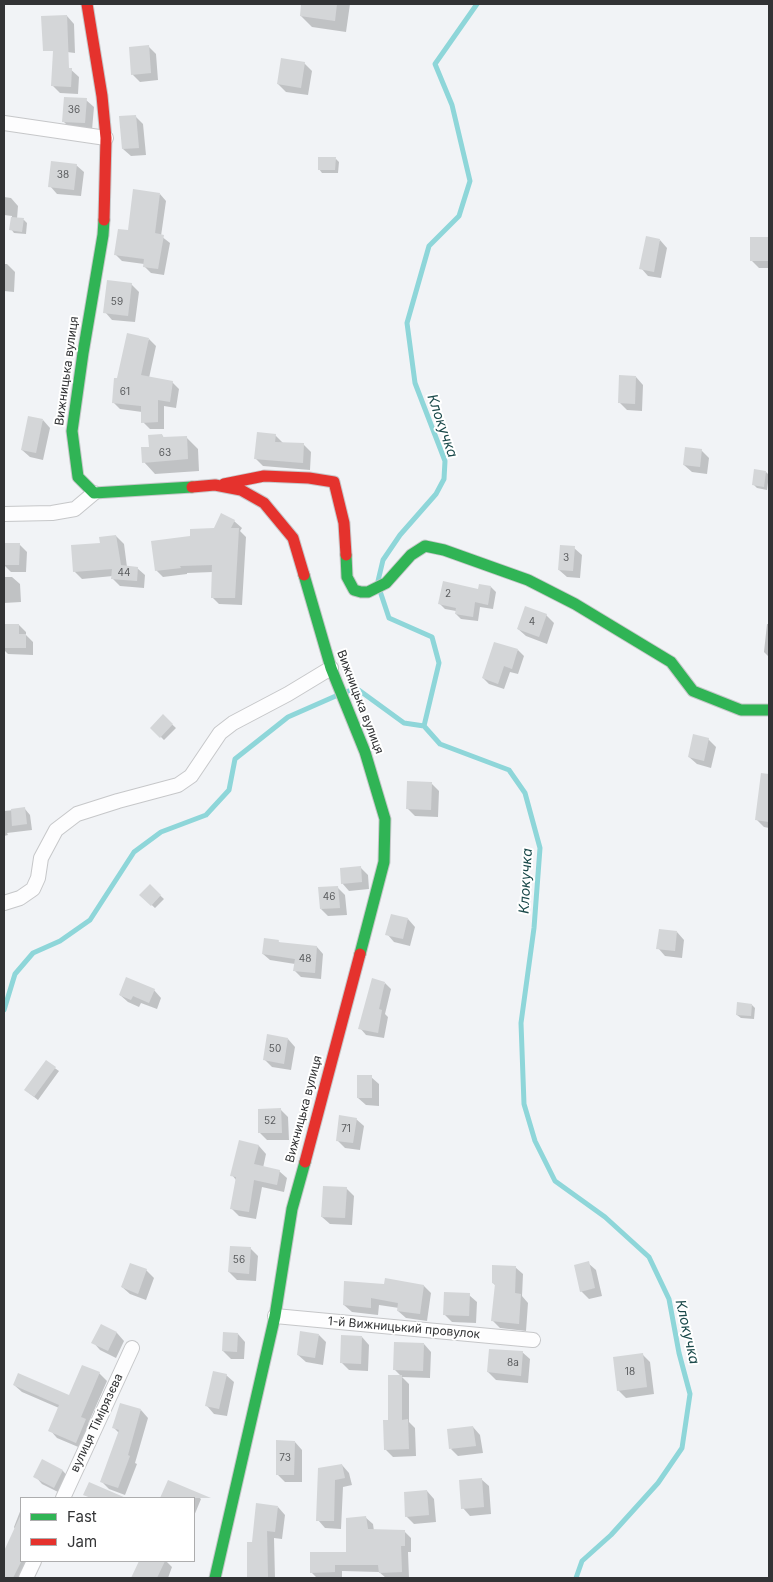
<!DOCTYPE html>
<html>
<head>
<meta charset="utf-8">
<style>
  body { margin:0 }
  #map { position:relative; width:773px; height:1582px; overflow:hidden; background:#f1f3f6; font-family:Inter,sans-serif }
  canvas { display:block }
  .frame { position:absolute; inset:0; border:5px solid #323335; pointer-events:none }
  .legend { position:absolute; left:20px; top:1497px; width:175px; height:65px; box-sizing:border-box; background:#fff; border:1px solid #adadae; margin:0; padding:6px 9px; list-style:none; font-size:15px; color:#323335 }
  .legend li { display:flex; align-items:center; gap:10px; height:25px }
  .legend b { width:25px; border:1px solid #adadae }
</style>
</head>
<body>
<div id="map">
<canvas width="773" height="1582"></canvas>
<div class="frame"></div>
<ul class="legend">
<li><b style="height:6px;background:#30b455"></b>Fast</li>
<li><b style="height:6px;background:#e5322d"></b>Jam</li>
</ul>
</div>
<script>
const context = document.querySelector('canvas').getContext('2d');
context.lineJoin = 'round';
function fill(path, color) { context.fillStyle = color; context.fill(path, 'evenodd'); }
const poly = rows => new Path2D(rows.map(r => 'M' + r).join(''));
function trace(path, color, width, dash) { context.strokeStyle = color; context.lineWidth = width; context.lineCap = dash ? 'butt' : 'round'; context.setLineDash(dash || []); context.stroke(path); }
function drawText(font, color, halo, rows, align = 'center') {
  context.font = font + ' Inter,sans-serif'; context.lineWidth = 4; context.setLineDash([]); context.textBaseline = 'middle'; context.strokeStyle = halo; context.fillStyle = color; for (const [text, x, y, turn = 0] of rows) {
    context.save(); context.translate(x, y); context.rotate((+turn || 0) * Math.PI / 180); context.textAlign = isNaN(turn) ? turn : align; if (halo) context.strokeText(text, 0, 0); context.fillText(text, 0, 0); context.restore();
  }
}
fill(poly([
  [302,4,350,4,346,32,312,27,301,16],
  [67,16,74,24,75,53,51,50],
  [148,46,156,54,158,80,140,82,132,74],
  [304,63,312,71,308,95,286,92,278,84],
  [68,67,79,77,78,94,60,93,52,85],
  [86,100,94,107,92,130,71,129,63,121],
  [135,116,143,124,146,155,131,156,123,149],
  [336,159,339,162,338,173,322,173,319,169],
  [76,165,84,172,81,196,57,194,50,186],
  [160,194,166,201,161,236,170,243,164,275,151,273,144,266,144,264,122,261,116,255,129,232],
  [4,197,11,198,18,206,17,219,24,220,27,223,26,234,14,233,11,229,12,216,4,215],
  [751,238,769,238,769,268,759,268,751,260],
  [660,240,667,248,661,278,648,276,641,268],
  [4,264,7,264,15,272,14,292,4,291],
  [131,284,139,292,135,322,112,320,105,312],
  [149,339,156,346,149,378,172,382,179,389,176,408,164,406,164,429,150,429,143,422,142,412,120,409,113,402],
  [636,377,643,385,642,411,627,410,619,402],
  [43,420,50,428,43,460,30,457,22,450],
  [162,435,165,439,186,437,198,449,199,471,155,474,144,462,150,448],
  [275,435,283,443,303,444,311,452,310,470,263,466,255,458],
  [701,450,709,458,707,474,692,472,684,465],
  [766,472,769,475,767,490,757,488,754,485],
  [234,521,242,528,240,531,246,537,242,605,219,604,212,597,213,572,187,573,187,574,163,577,156,570,191,537],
  [116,536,124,544,127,567,137,568,145,575,144,588,120,586,113,579,113,576,82,579,74,571,102,544],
  [4,544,19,544,27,552,26,572,11,572,4,565],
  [574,548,582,555,580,578,567,577,559,570],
  [4,577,12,577,20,584,21,602,4,603],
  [491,587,496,592,493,609,480,607,478,621,461,619,456,614,456,611,445,609,440,604],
  [546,615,554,623,547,644,526,636,518,629],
  [767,624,769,624,769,657,764,652],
  [4,625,19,625,26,632,26,635,33,642,33,655,8,654,4,650],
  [518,650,524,656,518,674,510,672,504,689,489,684,483,678],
  [163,716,176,728,164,740,152,728],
  [708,739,716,747,711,768,697,764,689,757],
  [431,783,439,791,438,817,415,816,407,808],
  [760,793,769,794,769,828,764,827,757,820],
  [25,809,30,815,32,830,7,833,8,835,4,836,4,811],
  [361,868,368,875,369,889,349,891,342,883],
  [150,886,164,899,155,908,141,895],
  [337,887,345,895,347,915,328,916,321,909],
  [408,919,415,927,410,946,394,942,387,934],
  [677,932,684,940,682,958,665,956,658,948],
  [278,941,281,944,317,947,323,954,321,979,301,977,295,971,295,964,270,960,263,954],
  [385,983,391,989,385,1014,388,1017,384,1038,366,1035,360,1028],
  [154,990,161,998,157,1009,141,1003,139,1007,128,1002,120,995],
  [752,1005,755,1008,754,1019,741,1018,737,1015],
  [288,1039,295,1047,291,1070,272,1067,264,1059],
  [46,1062,59,1071,38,1100,29,1093],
  [371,1077,379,1084,379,1106,366,1105,358,1098],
  [281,1110,288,1117,289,1140,267,1140,259,1132],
  [356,1119,364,1126,360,1150,345,1148,337,1140],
  [240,1141,259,1146,266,1154,263,1168,279,1171,287,1178,284,1192,262,1187,256,1219,239,1216,232,1209,236,1180,232,1175],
  [346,1188,354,1196,352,1225,330,1224,322,1217],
  [250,1248,258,1256,256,1281,237,1280,229,1272],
  [588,1263,596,1270,602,1296,589,1299,581,1291],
  [515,1267,523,1274,522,1296,528,1303,526,1331,500,1328,493,1321,496,1286,493,1283],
  [146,1270,154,1278,146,1300,130,1294,122,1287],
  [345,1283,424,1286,431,1293,427,1321,406,1318,398,1311,399,1308,379,1305,378,1315,352,1312,344,1305],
  [469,1295,477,1302,476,1323,452,1322,444,1314],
  [101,1325,117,1333,124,1341,116,1358,100,1350,93,1342],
  [238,1334,245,1342,244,1359,231,1359,223,1351],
  [319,1335,326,1342,323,1365,306,1362,298,1355],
  [362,1337,369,1345,368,1371,349,1370,341,1362],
  [424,1344,431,1352,430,1378,402,1377,409,1384,409,1422,415,1428,416,1456,393,1457,385,1449,389,1421,401,1376,394,1369],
  [522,1352,530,1359,528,1383,496,1380,488,1372],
  [643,1355,650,1362,654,1394,626,1398,618,1390],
  [83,1366,99,1373,107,1381,88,1424,93,1428,83,1449,57,1438,50,1430,59,1408,22,1392,14,1385,70,1396],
  [226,1375,234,1382,227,1416,214,1414,207,1406],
  [141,1410,148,1418,135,1463,137,1464,125,1495,109,1489,101,1481,119,1433,114,1428],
  [473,1427,480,1435,483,1453,458,1456,451,1449],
  [295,1442,302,1450,302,1482,285,1482,277,1474],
  [42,1461,63,1471,70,1479,62,1494,42,1484,35,1476],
  [342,1465,349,1473,352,1485,343,1487,341,1529,325,1528,318,1520,319,1469],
  [481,1479,489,1486,491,1514,470,1516,463,1508],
  [168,1482,193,1492,201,1499,194,1516,194,1498,161,1498],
  [427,1491,434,1499,436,1522,414,1524,406,1516],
  [278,1507,285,1515,282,1539,274,1538,275,1578,250,1578,248,1577,253,1543],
  [21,1509,21,1561,31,1561,24,1578,4,1578,4,1554,15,1529,14,1527],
  [365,1517,373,1524,374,1531,404,1531,411,1538,411,1552,408,1552,409,1578,386,1578,379,1572,342,1571,342,1578,317,1578,311,1572,347,1553],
  [140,1561,166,1561,172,1567,168,1578,134,1578,133,1577]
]), '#0003');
trace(poly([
  [378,581,383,560,400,535,436,494,444,479,445,461,415,383,407,323,429,246,459,216,470,181,452,105,435,64,477,4],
  [380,591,389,618,432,637,439,663,424,726,440,744,509,770,525,793,540,848,534,928,521,1023,524,1104,535,1141,555,1181,605,1217,649,1257,669,1299,679,1353,690,1394,682,1448,658,1483,611,1535,582,1561,576,1578],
  [346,692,356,688,404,723,424,726],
  [4,1010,15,974,33,953,60,941,90,920,134,852,161,832,206,815,229,790,235,759,288,717,338,695]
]), '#8ed6d9', 5);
fill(poly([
  [301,4,337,4,335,21,300,16],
  [67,15,69,68,72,68,71,87,51,86,53,51,43,51,41,16],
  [149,45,151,73,131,75,129,47],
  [281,58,305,62,301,88,277,84],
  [64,97,87,98,85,123,62,122],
  [136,115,139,148,122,149,119,116],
  [318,157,336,157,335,170,318,170],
  [51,161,77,164,74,190,48,187],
  [133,189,160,193,155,233,164,235,158,269,143,267,144,259,114,255,118,229,128,230],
  [11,217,24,218,22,232,9,230],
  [646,236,660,239,654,272,639,269],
  [750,237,769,237,769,261,750,261],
  [107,280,132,283,128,316,103,313],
  [127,333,149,338,141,375,173,381,170,402,158,400,158,422,141,423,141,406,112,403,114,378,117,378],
  [619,375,636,376,635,404,618,403],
  [28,416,43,419,36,453,21,450],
  [257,432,276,434,275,442,304,443,303,463,254,459],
  [162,434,163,437,187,436,188,459,142,463,141,447,149,447,148,435],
  [685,447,702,449,700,467,683,465],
  [754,469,766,471,764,487,752,485],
  [221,513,235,520,231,528,239,528,235,598,211,598,212,565,180,566,181,568,155,571,151,541,190,536,190,529,214,528],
  [116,535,121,565,138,567,137,581,111,579,112,569,73,572,71,545,100,543,99,537],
  [4,543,20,543,19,565,4,565],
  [560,545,575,546,573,571,558,570],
  [443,581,478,589,479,584,491,586,488,605,475,602,473,617,455,614,456,608,438,604],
  [525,606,547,614,539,637,517,629],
  [4,624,19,624,19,634,26,634,26,648,4,648],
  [494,642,518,649,512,669,504,666,498,684,482,678],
  [163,714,173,724,160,738,150,728],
  [693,734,709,738,704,761,688,757],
  [761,773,769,774,769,822,755,820],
  [407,781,432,782,431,810,406,809],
  [25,807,27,824,12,826,11,809],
  [361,866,362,882,341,884,340,868],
  [150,884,161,895,151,906,139,895],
  [338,886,340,908,320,909,318,887],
  [391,914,408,918,403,939,385,935],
  [659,929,677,931,675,951,656,949],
  [264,938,279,940,278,942,317,946,315,973,293,971,295,959,262,954],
  [126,977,155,989,149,1003,133,996,131,1000,119,995],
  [372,978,385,982,379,1009,382,1010,378,1033,358,1029],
  [737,1002,752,1004,751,1016,736,1015],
  [267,1034,288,1038,284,1064,263,1060],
  [46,1060,56,1067,34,1097,24,1090],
  [357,1075,372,1075,372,1098,357,1098],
  [281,1108,282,1133,258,1133,258,1109],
  [339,1115,357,1118,353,1143,336,1141],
  [239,1140,259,1145,254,1164,280,1170,277,1185,254,1180,249,1212,230,1209,236,1177,230,1176],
  [323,1186,347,1187,345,1218,321,1217],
  [230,1246,251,1247,249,1274,228,1272],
  [589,1261,595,1288,580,1292,574,1265],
  [130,1263,147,1269,138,1294,121,1287],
  [492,1265,516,1266,515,1293,521,1294,519,1324,491,1321,495,1284,492,1283],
  [385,1278,424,1285,420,1314,397,1311,398,1303,371,1298,371,1308,343,1305,344,1281,384,1284],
  [444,1292,470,1293,469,1316,443,1315],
  [101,1324,117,1332,108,1351,91,1343],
  [300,1331,319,1334,315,1358,297,1355],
  [223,1332,238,1333,237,1352,222,1351],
  [341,1335,362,1336,361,1364,340,1363],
  [394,1342,424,1343,423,1371,393,1370],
  [489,1349,523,1351,521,1376,487,1372],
  [643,1353,647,1387,617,1391,613,1357],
  [82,1365,100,1372,81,1417,86,1419,76,1443,48,1431,59,1405,13,1385,18,1373,69,1395],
  [213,1371,227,1374,219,1409,205,1406],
  [388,1375,402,1375,402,1420,408,1419,409,1449,384,1450,383,1420,388,1420],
  [120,1403,141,1409,128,1455,130,1456,118,1488,100,1482,119,1430,112,1428],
  [473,1426,476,1446,449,1449,447,1429],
  [276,1440,295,1441,294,1475,276,1475],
  [42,1459,63,1470,54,1488,33,1477],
  [342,1464,345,1478,335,1480,334,1521,316,1521,318,1468],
  [482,1478,484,1507,461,1509,459,1480],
  [168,1480,211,1498,160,1498],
  [89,1482,126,1498,91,1498,83,1495],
  [427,1490,429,1515,405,1517,404,1492],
  [256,1503,278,1506,275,1532,267,1531,268,1577,247,1577,247,1542,252,1542],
  [21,1514,21,1562,13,1578,4,1578,4,1551],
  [366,1516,368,1529,405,1530,405,1546,401,1546,402,1572,379,1573,378,1565,335,1565,335,1572,310,1573,310,1552,346,1552,346,1518],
  [139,1561,165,1561,157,1578,131,1578]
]), '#d4d6d8');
const street = poly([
  [4,123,106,138],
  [4,514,52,513,75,509,94,493],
  [4,903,20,898,33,889,38,878,41,858,56,830,77,814,118,801,178,785,191,776,220,733,233,723,288,694,331,668],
  [275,1316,533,1340],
  [63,1498,132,1348],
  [26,1578,34,1561]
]);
const fast = poly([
  [104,220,103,235,83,353,72,431,78,477,94,493,192,487],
  [346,555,347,577,354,590,361,592,368,592,386,583,411,555,425,546,444,550,528,580,575,604,671,662,693,691,741,710,769,710],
  [304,575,331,668,365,752,385,819,384,862,360,954],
  [215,1578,275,1316,292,1209,305,1162]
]);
const jam = poly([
  [87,4,102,96,106,138,104,220],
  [224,484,264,476,309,478,334,482,344,523,346,555],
  [192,487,215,485,241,490,264,503,293,538,304,575],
  [305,1162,360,954]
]);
trace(street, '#c6c7c9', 16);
trace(fast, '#c6c7c9', 13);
trace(jam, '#c6c7c9', 13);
trace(street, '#fdfdfe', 14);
trace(fast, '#30b455', 11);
trace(jam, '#e5322d', 11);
drawText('10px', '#5a5c5e', null, [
  ["36",74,110],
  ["38",63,175],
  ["59",117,302],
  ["61",125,392],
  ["63",165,453],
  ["3",566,558],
  ["44",124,573],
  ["2",448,594],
  ["4",532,622],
  ["46",329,897],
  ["48",305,959],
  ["50",275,1049],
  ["52",270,1121],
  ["71",346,1129],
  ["56",239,1260],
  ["8а",513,1363],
  ["18",630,1372],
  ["73",285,1458]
]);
drawText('12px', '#323335', '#fff', [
  ["Вижницька вулиця",67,371,-82],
  ["Вижницька вулиця",360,702,69],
  ["Вижницька вулиця",304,1109,-75],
  ["1-й Вижницький провулок",404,1328,5],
  ["вулиця Тімірязєва",97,1423,-65]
]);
drawText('italic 14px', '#1a494a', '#fff', [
  ["Клокучка",442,426,71],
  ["Клокучка",526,881,-87],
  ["Клокучка",687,1332,77]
]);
</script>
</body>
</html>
